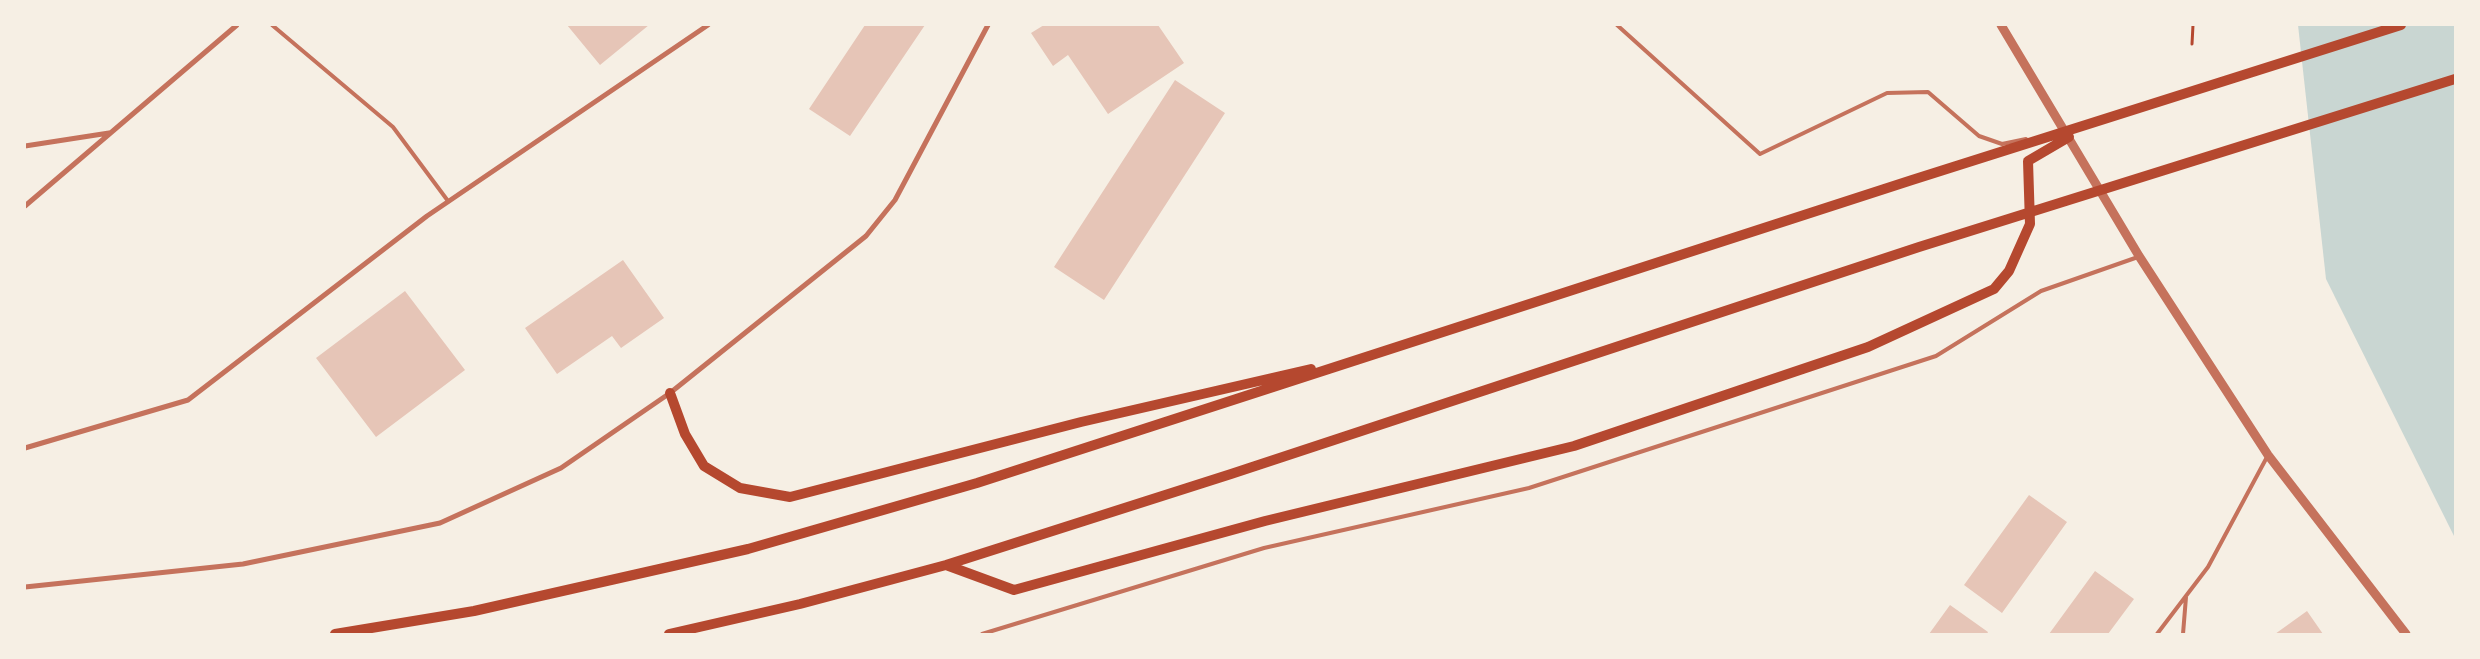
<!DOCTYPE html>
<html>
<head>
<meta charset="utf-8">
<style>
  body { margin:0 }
  #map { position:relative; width:2480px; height:659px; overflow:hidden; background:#f6efe4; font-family:Lato,sans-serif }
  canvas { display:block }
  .frame { position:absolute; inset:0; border:26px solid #f6efe4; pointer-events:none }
</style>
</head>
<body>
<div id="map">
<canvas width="2480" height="659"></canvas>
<div class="frame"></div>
</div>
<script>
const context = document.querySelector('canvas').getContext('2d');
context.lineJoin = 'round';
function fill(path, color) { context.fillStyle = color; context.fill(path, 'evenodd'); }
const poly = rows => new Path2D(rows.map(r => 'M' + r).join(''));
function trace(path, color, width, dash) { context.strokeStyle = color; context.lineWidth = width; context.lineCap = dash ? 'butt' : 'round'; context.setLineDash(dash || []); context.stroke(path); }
fill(poly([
  [2298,25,2455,25,2455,538,2326,279]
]), '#c9d6d2');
fill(poly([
  [567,25,649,25,600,65],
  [865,25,925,25,850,136,809,109],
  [1044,25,1158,25,1184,63,1108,114,1068,55,1053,66,1031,33],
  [1175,80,1225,113,1104,300,1054,267],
  [623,260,664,318,621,348,612,336,557,374,525,328],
  [405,291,465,370,376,437,316,358],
  [2029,495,2067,522,2002,613,1964,585],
  [2095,571,2134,599,2108,634,2049,634],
  [1950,605,1988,632,1987,634,1929,634],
  [2307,611,2323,634,2275,634]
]), '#e6c5b7');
trace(poly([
  [2192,44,2193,25]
]), '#b5482f', 3);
trace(poly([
  [272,25,393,127,448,201],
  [1617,25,1760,154,1887,93,1928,92,1979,136,2002,144,2026,139],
  [982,634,1264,548,1529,488,1936,356,2041,291,2138,257],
  [2157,634,2208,567,2267,457],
  [2183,634,2186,597]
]), '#c5725c', 4);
trace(poly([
  [25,146,109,133],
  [25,206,237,25],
  [25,448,188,400,427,216,708,25],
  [25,587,243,564,440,523,561,468,670,393,866,236,895,200,988,25]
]), '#c5725c', 5);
trace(poly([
  [2001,25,2139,256,2268,455,2406,634]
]), '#c5725c', 9);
trace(poly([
  [670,393,685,434,704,466,740,488,790,497,1081,422,1311,369],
  [946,565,1014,590,1265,521,1574,446,1868,347,1994,289,2009,271,2030,224,2028,161,2069,137],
  [335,634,474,611,748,549,977,483,1912,180,2401,25],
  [669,634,800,604,946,565,1231,474,1919,247,2455,79]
]), '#b5482f', 10);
</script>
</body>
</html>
